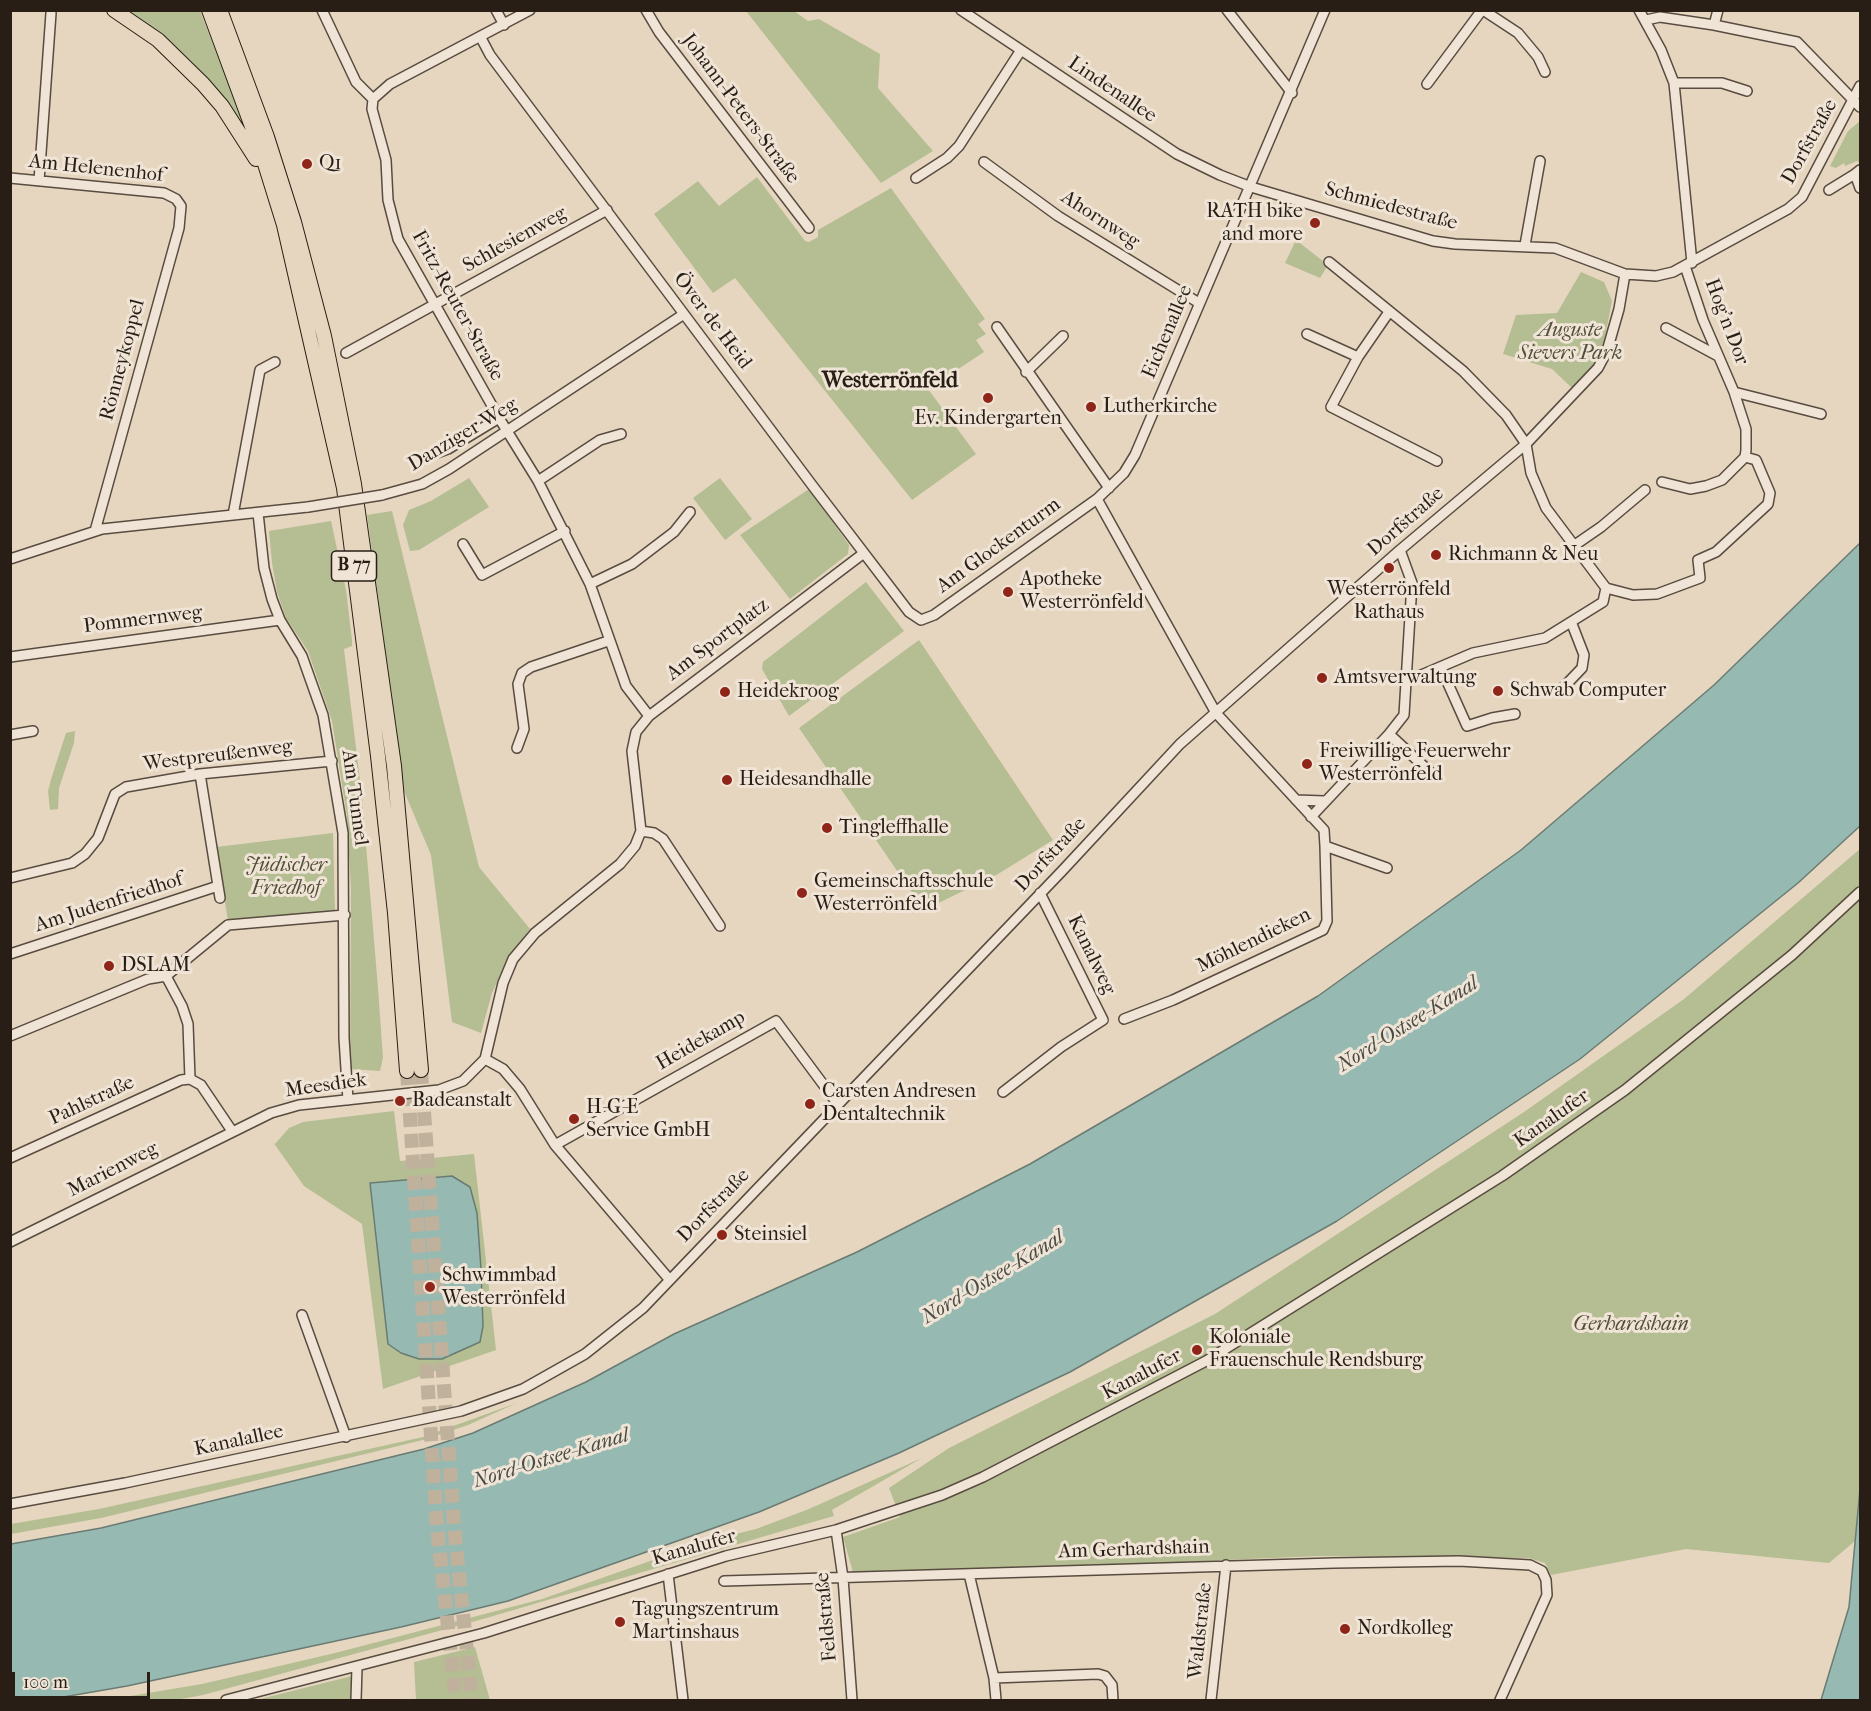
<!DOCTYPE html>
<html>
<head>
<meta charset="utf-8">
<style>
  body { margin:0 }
  #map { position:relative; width:1871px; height:1711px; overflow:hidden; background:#e6d6bf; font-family:"IM FELL French Canon",serif }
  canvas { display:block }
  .frame { position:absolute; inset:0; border:12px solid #281e15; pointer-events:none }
  .scale { position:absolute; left:12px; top:1672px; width:138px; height:27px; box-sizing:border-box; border:3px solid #281e15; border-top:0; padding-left:8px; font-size:18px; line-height:21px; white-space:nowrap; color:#281e15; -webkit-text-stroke:4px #efe4d5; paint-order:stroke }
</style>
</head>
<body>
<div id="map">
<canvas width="1871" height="1711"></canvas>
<div class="frame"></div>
<div class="scale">100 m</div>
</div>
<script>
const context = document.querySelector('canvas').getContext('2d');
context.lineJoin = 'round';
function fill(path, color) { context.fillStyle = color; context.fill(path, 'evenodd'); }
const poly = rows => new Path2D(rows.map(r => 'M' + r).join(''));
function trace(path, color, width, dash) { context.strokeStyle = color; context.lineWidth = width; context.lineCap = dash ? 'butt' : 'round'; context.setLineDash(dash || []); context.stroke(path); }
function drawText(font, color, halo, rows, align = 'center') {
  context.font = font + ' "IM FELL French Canon",serif'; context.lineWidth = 6; context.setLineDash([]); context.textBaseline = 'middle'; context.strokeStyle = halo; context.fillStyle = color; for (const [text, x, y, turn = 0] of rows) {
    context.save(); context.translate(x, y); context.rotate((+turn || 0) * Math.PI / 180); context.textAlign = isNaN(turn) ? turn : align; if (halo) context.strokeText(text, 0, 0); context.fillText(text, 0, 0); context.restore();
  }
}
fill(poly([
  [124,11,200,11,250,138],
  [746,11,794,11,808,21,819,19,880,54,878,88,933,151,881,183],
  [1860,121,1860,163,1857,161,1845,166,1844,163,1836,168,1830,166,1848,131],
  [757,177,805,241,809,242,818,237,818,230,891,188,985,319,978,324,986,334,976,340,984,352,928,389,976,454,912,500,735,278,713,293,654,214,698,181,719,206],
  [1296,240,1328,265,1320,278,1285,263],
  [1581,272,1604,282,1612,301,1603,347,1593,366,1572,388,1552,369,1503,354,1516,315,1557,313],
  [469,478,489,507,419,550,410,551,403,525,409,510,431,501],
  [720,478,752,519,725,540,693,498],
  [809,489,849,545,848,554,790,599,740,535],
  [392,511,479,867,530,929,506,962,492,993,481,1033,452,1022,431,855,404,791,367,515],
  [331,521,346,590,352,640,352,646,344,649,362,797,378,988,383,1058,380,1071,350,1069,351,889,347,816,332,721,308,651,286,618,277,592,272,563,269,531],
  [866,582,904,631,789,716,762,669,763,662],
  [919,640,1053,840,998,874,924,910,799,728],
  [75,731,74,743,59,788,58,809,50,810,48,791,52,776,66,733],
  [333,833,335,913,228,921,216,847],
  [1860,849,1860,1488,1855,1541,1829,1563,1686,1549,1551,1575,1545,1563,1529,1558,1319,1556,854,1576,843,1537,900,1517,889,1488,949,1448,1215,1314,1524,1112,1684,999],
  [394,1111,400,1161,474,1154,496,1350,383,1389,362,1224,304,1186,273,1142,275,1144,289,1128,303,1122],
  [517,1403,468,1425,423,1440,101,1518,11,1534,11,1524,99,1509,423,1437],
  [922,1458,832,1510,834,1516,813,1522,483,1619,203,1695,176,1700,106,1700,202,1684,335,1653,542,1599,707,1541,756,1529,809,1509],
  [475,1647,490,1700,416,1700,414,1662],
  [352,1676,350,1700,256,1700]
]), '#b4be92');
const water = poly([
  [1860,543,1860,826,1798,883,1580,1059,1337,1221,1070,1372,899,1453,759,1512,508,1601,401,1627,127,1686,46,1700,11,1700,11,1544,101,1528,424,1449,473,1433,586,1382,674,1334,857,1252,1030,1164,1318,996,1521,850,1714,685,1860,543],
  [452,1176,470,1187,477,1213,481,1269,483,1326,480,1342,442,1359,419,1359,401,1353,388,1344,370,1183,452,1176],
  [1860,1489,1860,1700,1821,1700,1849,1607,1860,1489]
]);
fill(water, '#96b9b1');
trace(water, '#6a7b73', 1.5);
trace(poly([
  [421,1070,454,1525,472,1700],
  [407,1071,437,1527,456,1700]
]), '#c0b19d', 14, [14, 7]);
const minor = poly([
  [322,10,356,82,373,99],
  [496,10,504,25],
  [530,10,390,84,373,99,372,109,386,160,388,200,398,239,499,418,538,481,590,584,626,686,649,716],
  [646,10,659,32,809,228],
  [961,10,1177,154,1220,175,1251,187,1433,241,1455,244,1555,248,1625,274,1656,276,1673,272,1788,209,1802,197,1860,86],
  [1227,10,1292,93],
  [1483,10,1518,33,1538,57,1545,72],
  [1639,10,1661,50,1674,83,1692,263],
  [1646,20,1660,17,1714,25,1797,42,1860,107],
  [1714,25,1718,10],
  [481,38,490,55,812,485,909,612,921,620,934,615,1097,499,1124,473,1135,455,1325,10],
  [1674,83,1722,83,1747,91],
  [1427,84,1482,10],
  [984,162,1058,216,1199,303],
  [1860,170,1855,174,1860,188],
  [10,178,164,193,176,199,181,206,179,228,95,531],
  [916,178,947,158,959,146,1021,50],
  [39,181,51,13],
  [1829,190,1855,174],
  [1525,245,1540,161],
  [1329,262,1463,371,1506,415,1526,444,1531,473,1546,508,1606,588,1633,595,1657,594,1700,578,1698,560,1716,552,1768,504,1770,493,1756,460,1745,457],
  [1389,312,1358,357,1331,407,1437,461],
  [997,327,1109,488],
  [1666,328,1718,356],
  [1307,334,1358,357],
  [346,353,607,210],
  [1026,372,1063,336],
  [1734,392,1821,414],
  [432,455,448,449,499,418],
  [538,481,600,440,621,434],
  [1662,482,1690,489,1706,486,1722,480,1745,457,1746,450,1746,429,1734,392,1703,320,1685,266],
  [382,495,422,484,449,469,684,314],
  [1097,499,1216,713,1324,830,1325,846,1327,921,1323,930,1173,1000,1124,1019],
  [258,513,264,568,272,599,280,620,302,656,323,715,343,833,344,1038,348,1100],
  [233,515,260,370,275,362],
  [463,544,482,575,565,531],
  [1572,547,1601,527,1645,490],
  [10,559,102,529,308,507],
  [590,584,632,564,674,532,690,512],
  [10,657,280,620],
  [1441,668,1467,726,1492,718,1515,714],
  [1405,682,1473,653,1545,638,1603,602,1606,588],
  [1559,692,1582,668,1584,655,1572,624],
  [1389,734,1430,772],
  [10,735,33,731],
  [517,748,524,729,518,684,522,673,531,667,608,641],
  [200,774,220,898],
  [1296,800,1324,801],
  [1311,817,1389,734,1404,715,1412,583,1400,550],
  [641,831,654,833,663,839,720,926],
  [1325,846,1387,868],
  [10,878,72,863,85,854,98,838,115,794,126,787,200,774,332,761],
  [10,954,218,886],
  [166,976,182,1006,188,1024,190,1079],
  [10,1036,148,979,166,976,228,925,345,915],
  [485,1059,503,1069,520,1089,555,1145,669,1279],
  [1003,1092,1061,1047,1103,1020,1040,893],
  [555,1145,776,1021,837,1103],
  [10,1158,181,1080,190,1079,201,1085,232,1131],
  [10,1242,271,1113,299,1105,439,1090,463,1081,485,1059,503,983,513,959,535,933,620,864,635,846,641,831,632,751,636,732,649,716,864,553],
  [302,1315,346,1437],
  [10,1504,125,1483,461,1411,523,1389,585,1354,643,1308,1062,871,1180,744,1400,550,1526,444,1598,368,1607,351,1619,309,1625,274],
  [836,1530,843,1578,852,1700],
  [668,1574,683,1700],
  [969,1574,994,1678,996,1700],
  [724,1581,1334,1563,1459,1561,1530,1565,1542,1571,1546,1580,1547,1595,1500,1700],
  [994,1678,1098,1674,1105,1676,1112,1685,1113,1700],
  [226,1700,484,1633,726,1556,836,1530,942,1495,983,1477,1206,1361,1502,1176,1625,1090,1792,955,1860,892],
  [356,1700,357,1667],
  [1211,1700,1226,1565]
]);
const highway = poly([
  [114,10,158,40,203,84,222,106,256,159],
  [209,10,261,151,284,225,344,488,378,756,395,913,407,1071],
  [220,10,267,137,294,222,324,336,354,484,394,766,421,1070]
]);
trace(minor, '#584c40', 12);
trace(highway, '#281e15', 16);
trace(minor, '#efe4d5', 9);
trace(highway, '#e6d6bf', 14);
const minorBridge = poly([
  [308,507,382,495]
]);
trace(minorBridge, '#584c40', 12, []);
trace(minorBridge, '#efe4d5', 9);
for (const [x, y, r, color] of [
  [307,164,6,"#8f2418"],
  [1315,223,6,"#8f2418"],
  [988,398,6,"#8f2418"],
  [1091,407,6,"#8f2418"],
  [1436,555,6,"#8f2418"],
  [1389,568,6,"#8f2418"],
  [1008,592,6,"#8f2418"],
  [1322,678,6,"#8f2418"],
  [1498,691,6,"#8f2418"],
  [725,692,6,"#8f2418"],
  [1307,764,6,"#8f2418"],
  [727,780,6,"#8f2418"],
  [827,828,6,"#8f2418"],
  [802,893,6,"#8f2418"],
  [109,966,6,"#8f2418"],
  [400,1101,6,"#8f2418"],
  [810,1104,6,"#8f2418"],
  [574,1119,6,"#8f2418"],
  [722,1235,6,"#8f2418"],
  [430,1287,6,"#8f2418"],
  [1197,1350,6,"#8f2418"],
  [620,1622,6,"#8f2418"],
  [1345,1629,6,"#8f2418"]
]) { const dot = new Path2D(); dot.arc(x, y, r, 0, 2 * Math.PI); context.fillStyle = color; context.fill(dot); trace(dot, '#efe4d5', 2); }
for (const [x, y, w] of [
  [354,566,45]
]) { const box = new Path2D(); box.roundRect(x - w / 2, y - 15, w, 30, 4.5); context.fillStyle = '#efe4d5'; context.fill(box); trace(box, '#281e15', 1.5); }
drawText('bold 18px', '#281e15', null, [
  ["B 77",354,566]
]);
drawText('20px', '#281e15', '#efe4d5', [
  ["Lindenallee",1112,90,34],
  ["Johann-Peters-Straße",740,109,53],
  ["Dorfstraße",1810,142,-61],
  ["Am Helenenhof",96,169,6],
  ["Schmiedestraße",1391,207,15],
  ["Ahornweg",1100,220,33],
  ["Schlesienweg",515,240,-29],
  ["Fritz-Reuter-Straße",457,306,61],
  ["Över de Heid",712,321,53],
  ["Hog'n Dor",1726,322,69],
  ["Eichenallee",1168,332,-67],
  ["Rönneykoppel",123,360,-75],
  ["Danziger Weg",463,435,-31],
  ["Dorfstraße",1406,522,-41],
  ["Am Glockenturm",999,546,-36],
  ["Pommernweg",143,620,-7],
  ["Am Sportplatz",718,640,-37],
  ["Westpreußenweg",218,756,-7],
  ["Am Tunnel",354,798,82],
  ["Dorfstraße",1051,855,-47],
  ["Am Judenfriedhof",109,903,-18],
  ["Möhlendieken",1254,941,-26],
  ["Kanalweg",1091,955,64],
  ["Heidekamp",701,1041,-30],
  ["Meesdiek",326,1086,-8],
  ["Pahlstraße",92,1101,-25],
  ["Kanalufer",1552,1119,-35],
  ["Marienweg",113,1170,-27],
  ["Dorfstraße",714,1206,-46],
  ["Kanalufer",1142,1375,-28],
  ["Kanalallee",239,1441,-12],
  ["Kanalufer",694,1548,-16],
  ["Am Gerhardshain",1134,1550,-2],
  ["Feldstraße",827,1617,-95],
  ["Waldstraße",1201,1631,-84]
]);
drawText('20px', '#281e15', '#efe4d5', [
  ["Q1",319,164],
  ["RATH bike",1303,212,"right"],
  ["and more",1303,235,"right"],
  ["Lutherkirche",1103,407],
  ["Ev. Kindergarten",988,419,"center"],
  ["Richmann & Neu",1448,555],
  ["Apotheke",1020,580],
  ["Westerrönfeld",1020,603],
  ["Westerrönfeld",1389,590,"center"],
  ["Rathaus",1389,613,"center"],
  ["Amtsverwaltung",1334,678],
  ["Schwab Computer",1510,691],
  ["Heidekroog",737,692],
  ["Freiwillige Feuerwehr",1319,752],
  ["Westerrönfeld",1319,775],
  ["Heidesandhalle",739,780],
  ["Tingleffhalle",839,828],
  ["Gemeinschaftsschule",814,882],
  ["Westerrönfeld",814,905],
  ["DSLAM",121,966],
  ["Carsten Andresen",822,1092],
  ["Dentaltechnik",822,1115],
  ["Badeanstalt",412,1101],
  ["H-G-E",586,1108],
  ["Service GmbH",586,1131],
  ["Steinsiel",734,1235],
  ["Schwimmbad",442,1276],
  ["Westerrönfeld",442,1299],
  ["Koloniale",1209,1338],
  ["Frauenschule Rendsburg",1209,1361],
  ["Tagungszentrum",632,1610],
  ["Martinshaus",632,1633],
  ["Nordkolleg",1357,1629]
], 'left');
drawText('italic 20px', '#524e3a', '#efe4d5', [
  ["Auguste",1570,331],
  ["Sievers Park",1570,354],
  ["Jüdischer",286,866],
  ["Friedhof",286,889],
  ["Gerhardshain",1631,1325]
]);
drawText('italic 21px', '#494c44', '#efe4d5', [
  ["Nord-Ostsee-Kanal",1408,1025,-32],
  ["Nord-Ostsee-Kanal",993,1278,-31],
  ["Nord-Ostsee-Kanal",551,1459,-17]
]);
drawText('bold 22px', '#281e15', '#efe4d5', [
  ["Westerrönfeld",890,382]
]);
</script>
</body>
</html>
